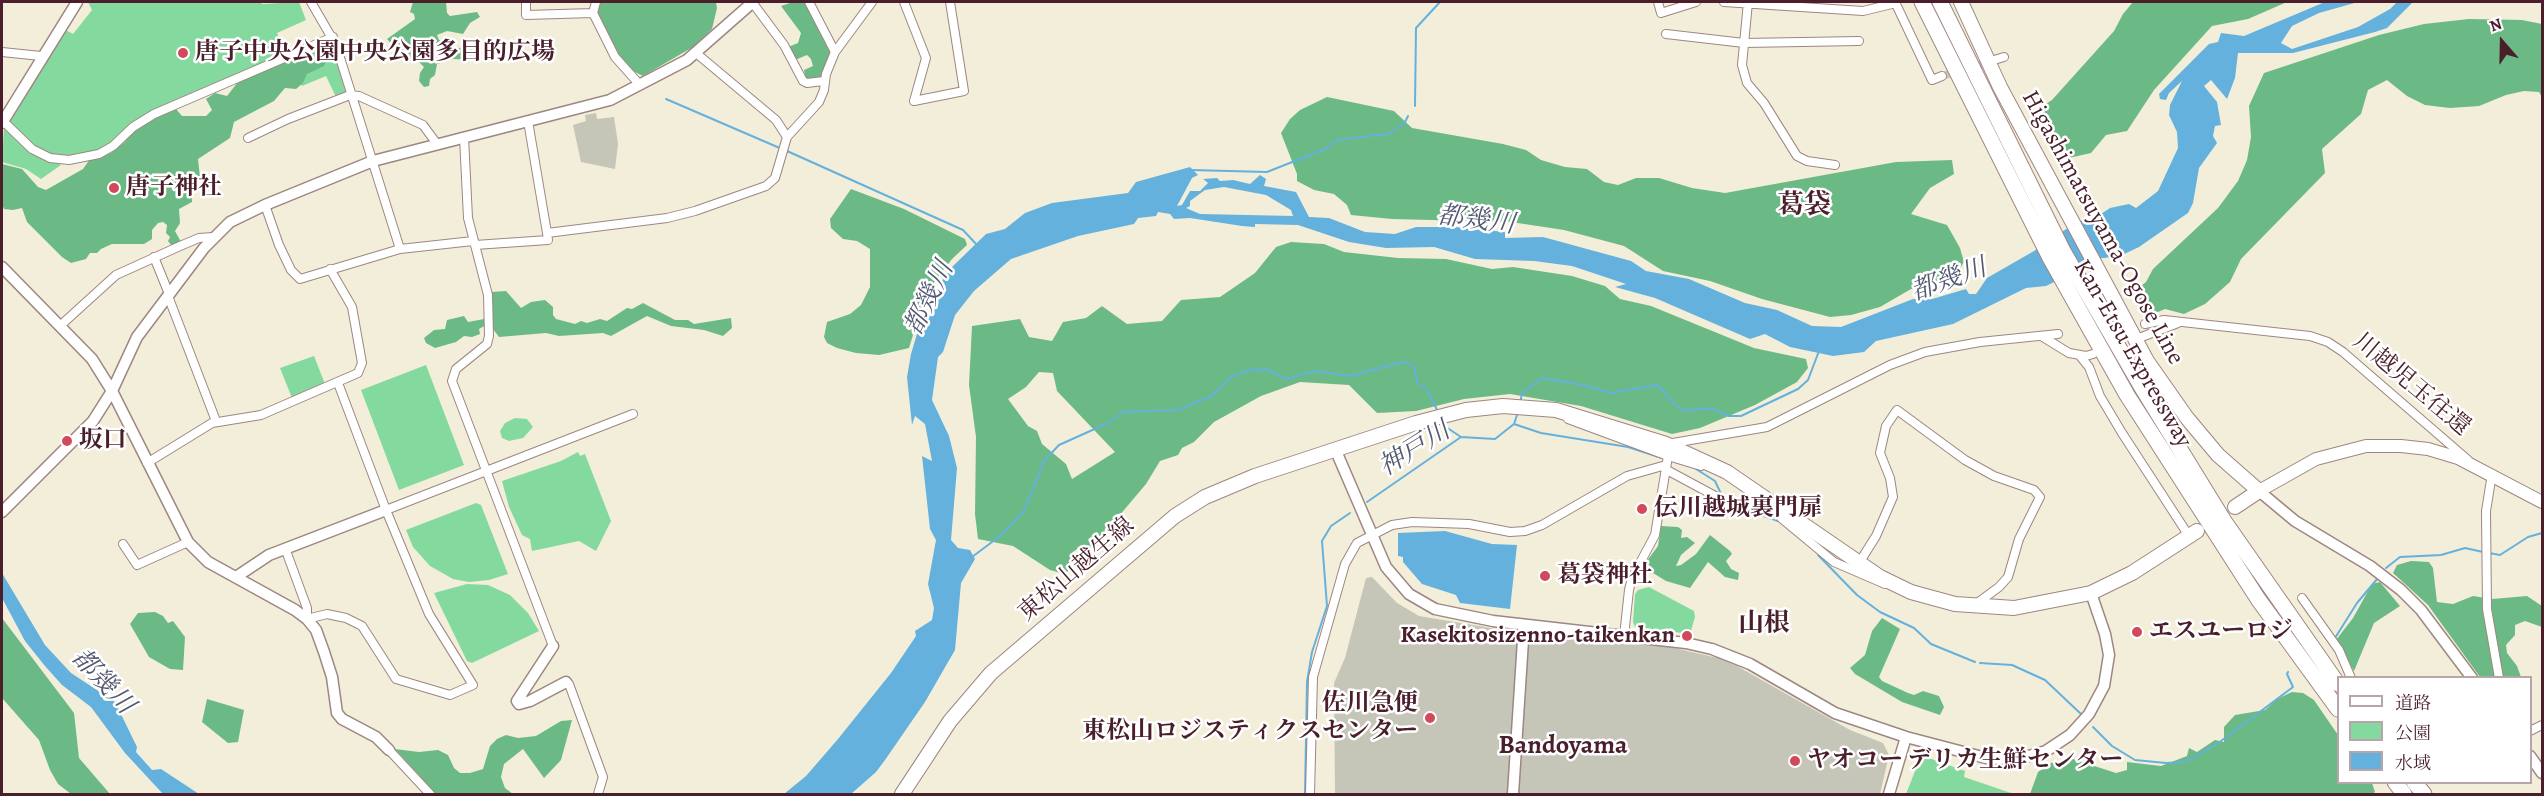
<!DOCTYPE html>
<html>
<head>
<meta charset="utf-8">
<style>
  body { margin:0 }
  #map { position:relative; width:2544px; height:796px; overflow:hidden; background:#f3eeda; font-family:Alegreya,"Noto Serif JP",serif }
  canvas { display:block }
  .frame { position:absolute; inset:0; border:3px solid #4a1f2b; pointer-events:none }
  .legend { position:absolute; left:2337px; top:676px; width:195px; height:108px; box-sizing:border-box; background:#fff; border:2px solid #b7a5aa; margin:0; padding:8px 10px; list-style:none; font-size:18px; color:#4a1f2b }
  .legend li { display:flex; align-items:center; gap:12px; height:30px }
  .legend b { width:30px; border:2px solid #b7a5aa }
  .north { position:absolute; left:2472px; top:12px; width:60px; height:60px; -webkit-text-stroke:4px #fff; paint-order:stroke; rotate:340deg; font-size:16px; font-weight:700; line-height:24px; text-align:center; color:#4a1f2b }
  .north::after { content:''; display:block; margin:auto; width:21px; height:27px; background:#4a1f2b; clip-path:polygon(50% 0,100% 100%,50% 72%,0 100%) }
</style>
</head>
<body>
<div id="map">
<canvas width="2544" height="796"></canvas>
<div class="frame"></div>
<ul class="legend">
<li><b style="height:8px;background:#fff"></b>道路</li>
<li><b style="height:16px;background:#84da9e"></b>公園</li>
<li><b style="height:16px;background:#64b1dd"></b>水域</li>
</ul>
<div class="north">N</div>
</div>
<script>
const context = document.querySelector('canvas').getContext('2d');
context.lineJoin = 'round';
function fill(path, color) { context.fillStyle = color; context.fill(path, 'evenodd'); }
const poly = rows => new Path2D(rows.map(r => 'M' + r).join(''));
function trace(path, color, width, dash) { context.strokeStyle = color; context.lineWidth = width; context.lineCap = dash ? 'butt' : 'round'; context.setLineDash(dash || []); context.stroke(path); }
function drawText(font, color, halo, rows, align = 'center') {
  context.font = font + ' Alegreya,"Noto Serif JP",serif'; context.lineWidth = 5; context.setLineDash([]); context.textBaseline = 'middle'; context.strokeStyle = halo; context.fillStyle = color; for (const [text, x, y, turn = 0] of rows) {
    context.save(); context.translate(x, y); context.rotate((+turn || 0) * Math.PI / 180); context.textAlign = isNaN(turn) ? turn : align; if (halo) context.strokeText(text, 0, 0); context.fillText(text, 0, 0); context.restore();
  }
}
fill(poly([
  [596,113,597,119,614,117,618,144,615,169,581,162,573,125,586,121,585,115],
  [1372,577,1397,603,1419,616,1509,631,1670,647,1718,658,1737,666,1850,730,1883,743,1889,755,1880,794,1335,794,1334,683,1345,658,1366,578]
]), '#c5c5b8');
fill(poly([
  [88,2,261,2,262,4,299,2,306,20,277,33,286,53,143,116,102,149,60,158,39,151,11,123,9,118,64,29,73,34,92,10],
  [327,43,333,46,346,93,336,97,326,76,302,86,288,60],
  [4,127,61,165,41,179,26,169,2,162],
  [314,356,325,384,292,398,280,368],
  [426,365,464,465,399,490,361,390],
  [515,418,527,419,533,427,523,438,509,441,502,438,500,431,505,423],
  [578,452,580,456,585,454,611,521,596,551,579,541,532,551,530,539,522,535,509,507,502,481,561,461],
  [476,503,481,505,508,574,489,580,469,582,453,579,430,566,413,547,406,530],
  [467,584,488,585,510,595,528,613,539,631,472,663,467,661,434,593],
  [1649,587,1694,611,1695,617,1690,634,1635,627,1633,622,1635,594,1638,590],
  [1926,757,1965,771,1964,777,2014,794,1906,794,1919,761]
]), '#84da9e');
fill(poly([
  [413,2,446,2,447,13,450,16,477,12,480,17,470,23,463,34,447,31,437,35,439,40,451,42,456,48,476,47,480,55,473,60,453,59,437,64,435,75,430,79,429,86,424,87,419,81,420,73,424,67,418,61,407,61,387,39,415,19,414,14,410,12],
  [600,2,716,2,717,8,712,29,693,47,643,76,629,69,619,57,597,15],
  [793,2,805,2,829,46,830,59,821,79,806,79,804,70,813,66,811,59,807,55,795,60,788,47,798,43,801,33,781,6],
  [2133,2,2287,2,2248,19,2212,26,2154,90,2127,131,2106,135,2091,153,2060,160,2035,111,2052,100,2114,31,2123,14],
  [2469,19,2522,20,2542,24,2542,97,2539,92,2524,91,2506,95,2479,106,2450,108,2425,105,2407,96,2387,80,2368,90,2361,114,2322,149,2325,173,2241,259,2230,282,2205,304,2184,314,2165,309,2158,312,2142,309,2136,305,2136,290,2146,282,2153,269,2218,208,2238,181,2247,160,2251,137,2249,106,2264,73,2379,35,2424,24],
  [307,51,322,53,327,60,324,66,307,74,303,83,296,89,285,88,274,101,234,122,230,138,198,159,200,177,192,189,192,202,179,209,180,223,175,231,181,242,171,245,168,241,170,237,166,233,167,225,163,222,158,223,152,230,152,239,144,244,112,244,101,249,97,253,90,253,86,259,71,263,62,257,27,222,22,208,13,210,4,209,2,204,2,164,22,169,38,187,46,190,83,169,90,159,111,153,125,142,138,125,176,109,182,116,206,116,212,110,206,99,215,93,227,96,238,82,281,62,296,62],
  [1327,97,1394,111,1412,128,1503,144,1526,150,1541,160,1565,167,1587,169,1604,182,1618,185,1636,178,1659,178,1692,188,1725,193,1896,162,1952,160,1954,174,1930,188,1911,214,1947,225,1960,248,1964,262,1957,273,1937,283,1911,289,1880,307,1851,315,1830,317,1762,299,1710,281,1663,271,1624,246,1564,230,1511,222,1392,219,1351,215,1347,205,1334,194,1314,190,1297,181,1297,174,1281,133,1290,119,1300,110],
  [851,189,904,209,965,239,967,245,952,259,933,284,930,300,922,306,909,348,879,355,856,353,837,348,827,343,824,337,827,322,850,314,861,305,870,287,870,249,857,241,843,239,831,228,830,219],
  [1291,242,1324,244,1344,252,1398,258,1446,259,1492,269,1513,267,1572,276,1605,286,1620,299,1651,306,1754,348,1806,359,1808,368,1797,382,1755,405,1700,428,1672,434,1581,406,1510,394,1464,399,1416,411,1377,413,1349,385,1300,382,1261,396,1214,422,1194,442,1182,448,1178,455,1160,461,1146,484,1091,549,1077,549,1073,552,1077,563,1065,574,1050,570,1013,546,978,539,975,514,976,437,969,385,972,326,1020,319,1029,337,1052,341,1063,322,1086,318,1102,306,1127,324,1162,321,1181,300,1220,297,1255,273,1276,247],
  [1039,372,1053,373,1057,391,1115,452,1072,479,1066,464,1042,444,1037,431,1028,426,1008,399,1026,387],
  [506,291,521,308,531,302,545,300,553,307,553,315,556,319,575,324,581,321,587,323,600,319,607,321,627,308,632,309,643,303,675,320,688,320,694,324,731,318,732,328,723,336,704,330,671,326,647,316,611,336,603,333,559,336,546,333,499,337,493,329,491,292],
  [464,316,468,322,484,319,486,325,479,329,480,334,472,337,464,336,456,342,435,348,426,343,424,338,434,330,445,329,447,320],
  [1661,526,1678,527,1682,530,1681,538,1687,537,1695,543,1681,555,1676,566,1681,565,1696,554,1710,535,1730,551,1732,554,1726,561,1731,569,1739,573,1738,580,1725,577,1708,562,1690,588,1666,581,1653,573,1646,574,1641,569,1658,546],
  [2411,561,2429,562,2433,568,2437,602,2453,604,2473,596,2492,599,2527,596,2542,606,2542,627,2525,621,2515,625,2515,635,2506,645,2507,653,2517,666,2521,677,2480,677,2428,605,2393,573,2397,565],
  [2380,582,2400,606,2374,623,2354,671,2336,640,2353,618,2372,584],
  [155,612,163,616,168,623,173,621,185,637,183,670,170,669,149,657,130,624,138,613],
  [2,618,74,713,79,758,110,794,71,794,58,784,50,770,39,740,2,698],
  [1882,618,1900,629,1879,677,1882,681,1908,693,1914,695,1923,691,1939,696,1944,707,1940,715,1902,702,1855,674,1850,668,1865,655,1872,631],
  [2292,692,2303,693,2314,700,2338,735,2338,782,2372,783,2375,792,2373,794,2030,794,2038,772,2051,763,2073,759,2116,773,2127,770,2127,762,2161,766,2187,756,2189,748,2197,752,2215,740,2224,742,2224,727,2235,715,2265,710,2277,699],
  [207,699,244,710,238,742,228,743,202,722],
  [572,720,561,760,544,778,523,749,504,764,501,777,505,788,513,794,436,794,395,749,419,752,438,750,448,755,454,768,460,773,470,773,483,769,490,746,497,739,506,735,518,738,536,736,561,721]
]), '#6bba85');
fill(poly([
  [2325,2,2358,2,2319,13,2292,26,2281,43,2292,49,2358,27,2390,9,2397,2,2413,2,2387,28,2375,32,2293,53,2238,53,2235,78,2227,99,2211,80,2204,86,2217,102,2221,125,2215,126,2213,136,2217,143,2199,168,2193,203,2188,213,2139,247,2118,257,2102,258,2046,286,2026,288,1953,324,1876,341,1864,352,1833,356,1790,347,1765,334,1750,339,1655,298,1615,287,1626,284,1572,266,1534,261,1475,259,1434,247,1386,248,1349,242,1298,225,1255,224,1255,227,1242,226,1190,218,1174,219,1170,214,1158,212,1156,216,1138,218,1134,224,1078,236,1011,259,974,291,955,315,943,352,938,357,932,400,949,436,957,468,951,540,958,548,970,550,975,559,961,583,955,650,925,702,885,760,876,772,851,794,784,794,806,776,838,739,891,673,916,636,915,631,932,620,934,608,928,584,936,540,930,529,922,456,932,461,925,424,915,416,912,425,907,377,911,354,920,324,941,296,941,282,953,266,986,234,1005,229,1025,213,1052,203,1128,193,1136,182,1190,167,1198,175,1192,178,1177,206,1182,205,1190,191,1200,191,1208,183,1203,179,1217,178,1220,181,1233,180,1250,184,1260,175,1266,179,1264,186,1296,192,1309,217,1329,218,1365,232,1395,234,1416,227,1455,227,1505,232,1505,238,1543,237,1631,261,1646,271,1689,279,1745,303,1777,310,1812,326,1841,327,1913,299,1932,299,1966,289,1969,294,1976,294,1987,278,2034,251,2078,221,2092,220,2110,208,2129,204,2136,208,2158,191,2178,148,2177,132,2169,115,2170,105,2182,81,2169,93,2166,100,2160,99,2159,94,2209,44,2218,42,2221,33,2244,36],
  [1224,187,1266,195,1291,210,1293,216,1200,214,1186,208,1190,206,1190,201,1205,190],
  [1445,531,1492,544,1517,545,1510,609,1460,603,1456,595,1422,584,1403,562,1403,557,1398,556,1398,533],
  [2,573,45,645,71,673,115,702,137,747,136,752,152,770,161,769,199,794,163,794,125,753,91,707,62,685,45,666,25,641,2,598]
]), '#64b1dd');
trace(poly([
  [666,99,782,149],
  [1415,106,1416,28,1440,2],
  [787,151,963,230,977,245],
  [1191,170,1267,172,1325,149,1337,140,1388,134,1404,124,1408,116],
  [1520,404,1522,393,1542,378,1583,385,1610,393,1658,385,1673,403,1684,411,1704,408,1714,409,1729,416,1741,416,1798,389,1808,380,1819,351],
  [1443,420,1446,427,1461,437],
  [1514,424,1541,433,1628,447,1662,458],
  [1696,469,1715,481,1723,498],
  [1367,502,1461,437,1495,439,1514,424,1518,412],
  [1761,515,1778,521],
  [2489,553,2500,555,2528,537,2542,533],
  [1818,555,1857,595,1880,612,1914,628,1931,644,1975,662],
  [972,557,1000,536,1024,511,1044,461,1059,445,1108,423,1123,412,1177,410,1210,397,1230,378,1240,373,1256,369,1268,370,1286,379,1315,371,1350,376,1402,362,1409,363,1414,367,1418,384,1427,389,1438,412],
  [2386,568,2400,557,2441,555,2465,548,2483,552],
  [2335,638,2357,603,2378,578],
  [1980,663,2012,665,2045,680,2081,714],
  [2093,727,2112,746,2135,760,2166,763,2185,762,2217,744,2293,687,2287,674,2288,672],
  [1305,794,1307,682,1312,652,1327,606,1322,541,1331,526,1350,513]
]), '#64b1dd', 2);
trace(poly([
  [1942,76,1993,61]
]), '#d1c5b7', 8, [8, 4]);
const minor = poly([
  [311,2,336,45,400,249],
  [526,2,526,15,593,13],
  [596,2,593,13,615,57,640,85],
  [752,2,784,45,803,81,807,83,824,81],
  [809,2,835,52],
  [904,2,926,58,914,101],
  [1658,2,1661,13,1696,2],
  [1724,2,1863,11,1896,3],
  [1748,2,1742,65,1747,83,1764,103,1797,156,1807,161,1835,165],
  [1895,2,1932,80,1942,76],
  [1666,34,1744,43,1859,41],
  [2,52,41,56],
  [696,53,776,120,787,137],
  [1994,60,2004,57],
  [914,101,964,91,950,2],
  [3,121,32,149,50,158,69,160,99,154,113,146,133,127,154,114,333,37],
  [528,121,547,233],
  [464,137,468,218,488,295,489,336,487,344,456,369,452,381,553,646],
  [248,138,288,119,350,95,359,96,423,125,437,144],
  [265,205,279,245,291,270,300,279,400,249,473,241],
  [475,245,548,240,547,233,667,218,695,211,766,186,775,178,787,137,819,102,824,90,826,74,835,52,872,2],
  [154,257,169,294],
  [168,296,216,421],
  [2145,324,2164,320,2310,336,2328,342,2343,352,2468,460],
  [61,325,116,275,180,246,199,238,213,237],
  [2043,337,2069,353,2086,356,2093,354],
  [2139,338,2178,323],
  [2080,356,2089,367,2100,396,2122,433,2189,536],
  [1568,419,1668,456,1655,535,1632,578,1629,590,1624,636],
  [1667,444,1767,427,1890,365,1925,352,1980,342,2058,334],
  [1668,456,1701,466],
  [147,463,212,423,261,415,358,373,362,363,352,307,330,269],
  [1665,469,1730,504,1762,511,1777,507,1781,518,1834,562,1885,584],
  [2492,474,2486,511,2487,609,2499,678],
  [386,510,633,414],
  [123,544,137,565,188,542],
  [285,548,307,608,307,619,327,614,346,618,362,626,396,679,450,695,473,685,429,614,386,510,338,383],
  [1859,563,1876,536,1893,497,1890,478,1880,453,1886,426,1897,410,1965,460,1994,476,2034,490,2040,497,2019,539,2008,577,1999,587,1976,604],
  [2302,598,2339,650,2351,678],
  [566,682,569,684,603,777,598,794],
  [2530,731,2542,725],
  [389,750,430,794],
  [1310,794,1313,677,1345,564,1357,543,1392,525,1412,522,1469,524,1510,532,1525,531,1542,525,1627,476,1666,465]
]);
const tertiary = poly([
  [2,123,77,2],
  [2,267,92,359,112,391,188,542,208,562,295,610,307,619,316,630,324,652,332,677,337,713,342,719,376,737,389,750],
  [1336,451,1386,567,1409,594,1435,609,1493,621,1686,643,1712,649,1750,664,1835,713,1906,737,1990,759,2022,758,2046,751,2070,735,2089,714,2104,686,2109,655,2105,634,2091,593],
  [2259,491,2295,521,2370,566,2401,590,2421,610,2472,678],
  [2,512,93,421,112,391,137,337,204,248,230,222,265,205,373,161,610,100,687,60,753,2],
  [236,577,269,555,386,510],
  [553,646,517,701,519,704,530,701,566,682],
  [2530,756,2542,773],
  [1513,794,1524,625],
  [1889,794,1906,737]
]);
const secondary = poly([
  [2259,491,2316,459,2366,446,2401,446,2428,449,2458,458,2542,502]
]);
const primary = poly([
  [1961,2,2000,87,2147,361,2187,418,2218,455,2259,491,2235,507],
  [902,794,950,721,991,673,1175,516,1205,497,1255,476,1416,423,1466,410,1503,406,1556,410,1666,444,1727,472,1880,577,1911,592,1955,604,2014,608,2091,593,2132,573,2197,531]
]);
const motorway = poly([
  [1922,2,2049,256,2127,395,2258,599,2338,709],
  [1940,2,2063,251,2141,386,2224,521,2338,684],
  [2395,782,2404,794],
  [2414,782,2424,794]
]);
trace(minor, '#9e8682', 10);
trace(tertiary, '#9e8682', 13);
trace(secondary, '#9e8682', 14);
trace(primary, '#9e8682', 16);
trace(motorway, '#9e8682', 17);
trace(minor, '#fff', 8);
trace(tertiary, '#fff', 10);
trace(secondary, '#fff', 12);
trace(primary, '#fff', 14);
trace(motorway, '#fff', 15);
for (const [x, y, r, color] of [
  [183,53,6,"#d1495b"],
  [114,188,6,"#d1495b"],
  [67,441,6,"#d1495b"],
  [1642,509,6,"#d1495b"],
  [1545,576,6,"#d1495b"],
  [2137,632,6,"#d1495b"],
  [1687,636,6,"#d1495b"],
  [1430,718,6,"#d1495b"],
  [1795,761,6,"#d1495b"]
]) { const dot = new Path2D(); dot.arc(x, y, r, 0, 2 * Math.PI); context.fillStyle = color; context.fill(dot); trace(dot, '#fff', 2); }
drawText('bold 24px', '#4a1f2b', '#fff', [
  ["唐子中央公園中央公園多目的広場",195,53],
  ["唐子神社",126,188],
  ["坂口",79,441],
  ["伝川越城裏門扉",1654,509],
  ["葛袋神社",1557,576],
  ["エスユーロジ",2149,632],
  ["Kasekitosizenno-taikenkan",1675,636,"right"],
  ["佐川急便",1418,704,"right"],
  ["東松山ロジスティクスセンター",1418,732,"right"],
  ["ヤオコー デリカ生鮮センター",1807,761]
], 'left');
drawText('24px', '#4a1f2b', '#fff', [
  ["Higashimatsuyama-Ogose Line",2102,228,61],
  ["Kan-Etsu Expressway",2132,354,60],
  ["川越児玉往還",2411,385,40],
  ["東松山越生線",1077,570,-41]
]);
drawText('italic 26px', '#545972', '#fff', [
  ["都幾川",1476,221,7],
  ["都幾川",1949,281,-20],
  ["都幾川",930,299,-64],
  ["神戸川",1415,450,-32],
  ["都幾川",102,682,47]
]);
drawText('bold 26px', '#4a1f2b', '#fff', [
  ["山根",1764,625],
  ["Bandoyama",1563,747]
]);
drawText('bold 27px', '#4a1f2b', '#fff', [
  ["葛袋",1804,206]
]);
</script>
</body>
</html>
